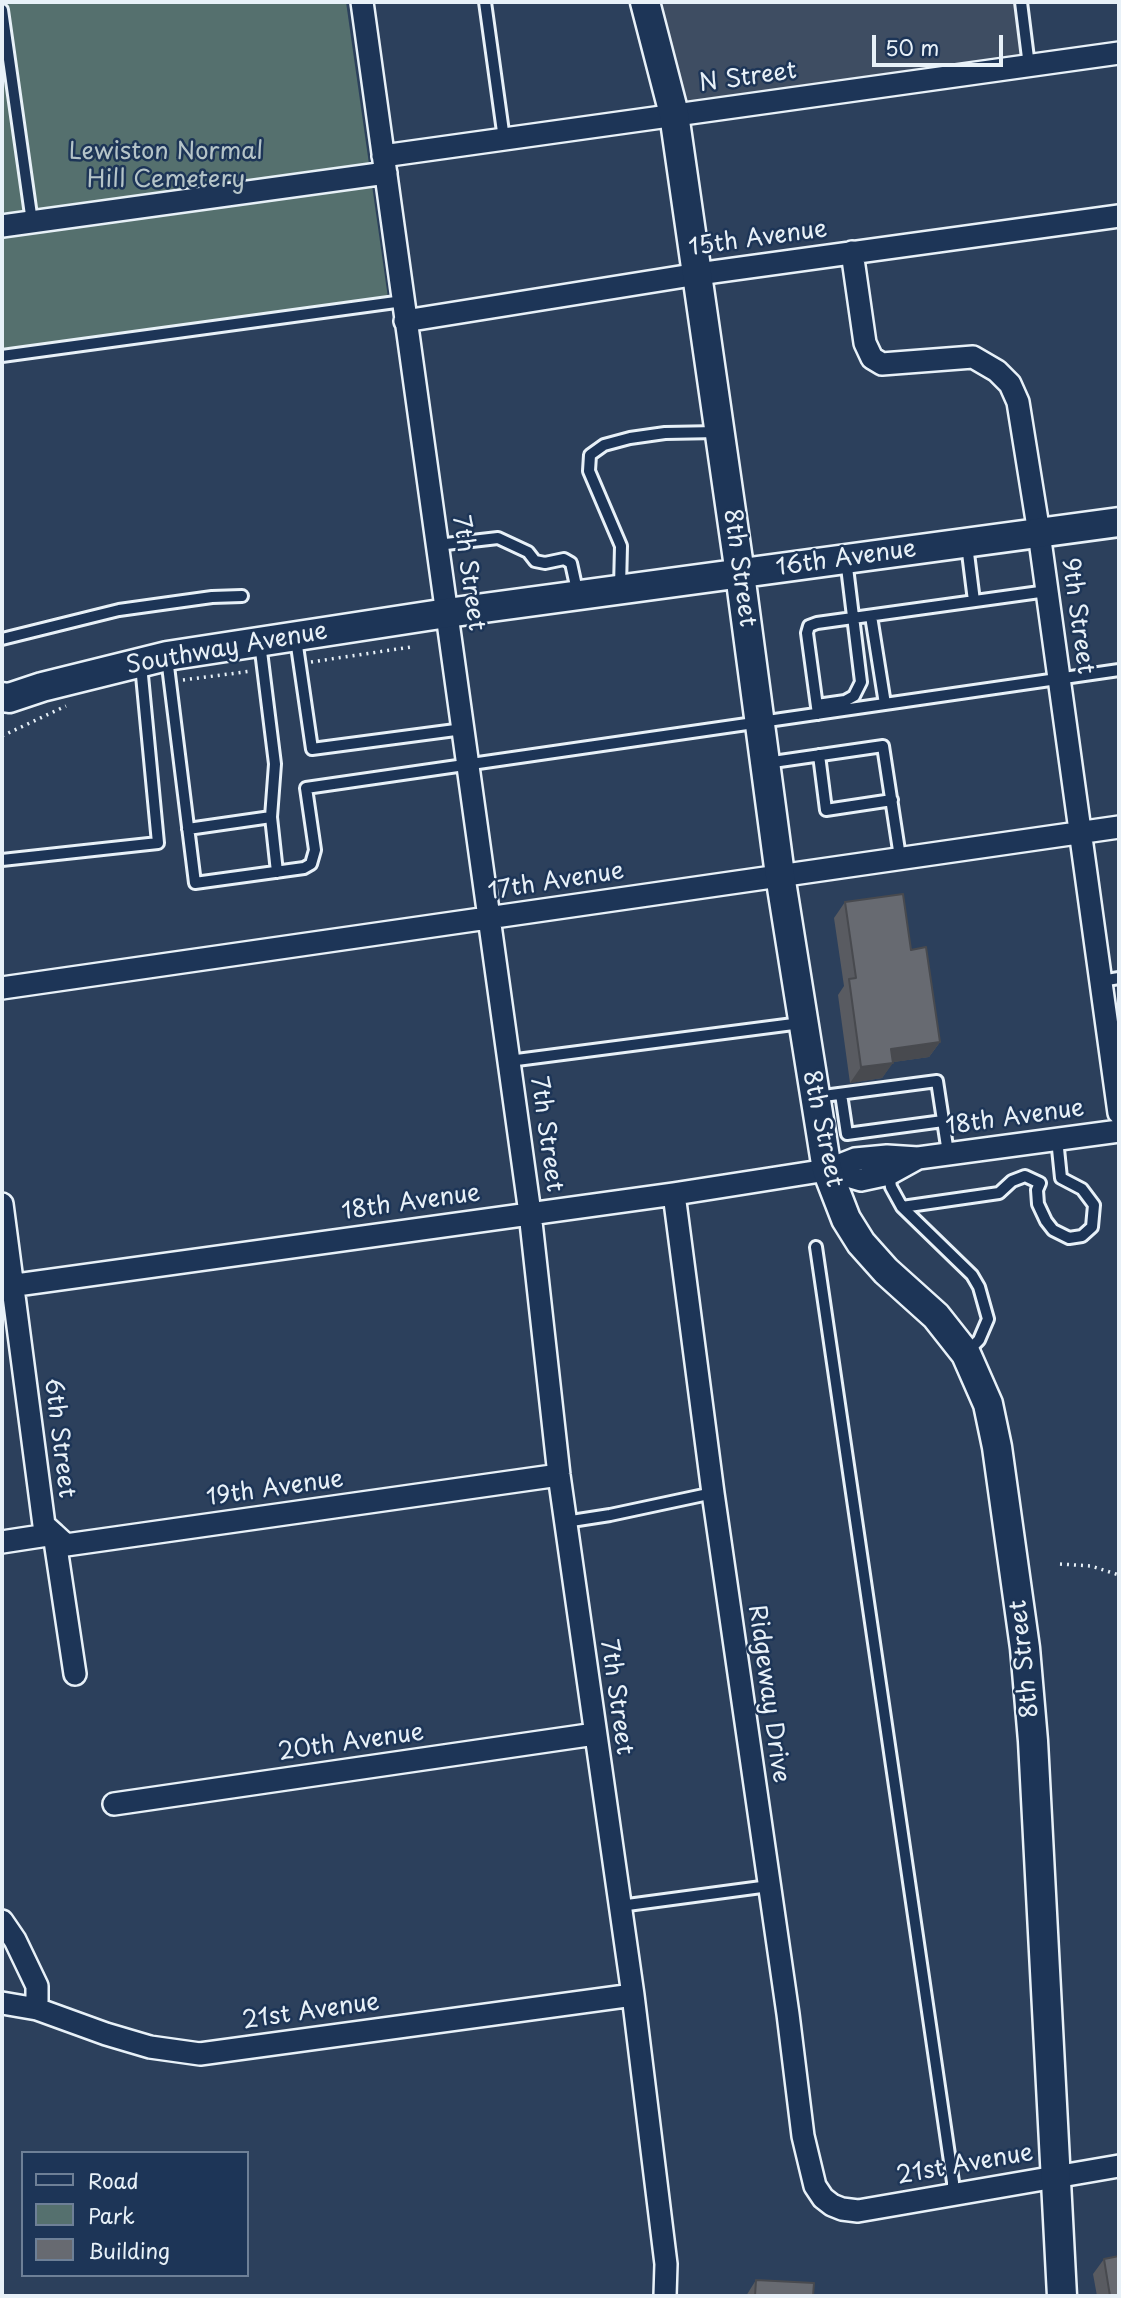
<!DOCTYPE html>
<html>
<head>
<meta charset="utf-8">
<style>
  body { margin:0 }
  #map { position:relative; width:1121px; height:2298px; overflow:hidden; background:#2c405c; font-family:"Playpen Sans",sans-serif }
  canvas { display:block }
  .frame { position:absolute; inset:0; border:4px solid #e8f1f8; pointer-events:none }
  .legend { position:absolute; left:21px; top:2151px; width:228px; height:126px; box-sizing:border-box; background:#1d3557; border:2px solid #6e8097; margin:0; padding:9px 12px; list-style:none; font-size:21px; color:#e8f1f8 }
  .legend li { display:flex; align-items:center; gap:14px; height:35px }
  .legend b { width:35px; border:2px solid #6e8097 }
  .scale { position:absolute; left:872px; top:35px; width:131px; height:32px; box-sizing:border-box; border:4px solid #e8f1f8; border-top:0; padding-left:9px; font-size:21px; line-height:24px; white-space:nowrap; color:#e8f1f8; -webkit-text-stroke:5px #1d3557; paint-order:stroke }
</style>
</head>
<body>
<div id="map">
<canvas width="1121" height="2298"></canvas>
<div class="frame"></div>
<ul class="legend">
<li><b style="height:9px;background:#1d3557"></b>Road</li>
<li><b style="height:19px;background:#55706e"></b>Park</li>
<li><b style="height:19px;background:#676a71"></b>Building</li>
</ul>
<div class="scale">50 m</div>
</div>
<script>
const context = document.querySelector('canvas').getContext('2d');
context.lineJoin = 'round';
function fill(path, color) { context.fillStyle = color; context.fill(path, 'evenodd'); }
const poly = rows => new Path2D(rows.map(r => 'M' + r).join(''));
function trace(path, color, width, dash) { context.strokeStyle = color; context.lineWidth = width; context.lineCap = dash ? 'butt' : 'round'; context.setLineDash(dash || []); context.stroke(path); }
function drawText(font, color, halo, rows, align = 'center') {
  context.font = font + ' "Playpen Sans",sans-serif'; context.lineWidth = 5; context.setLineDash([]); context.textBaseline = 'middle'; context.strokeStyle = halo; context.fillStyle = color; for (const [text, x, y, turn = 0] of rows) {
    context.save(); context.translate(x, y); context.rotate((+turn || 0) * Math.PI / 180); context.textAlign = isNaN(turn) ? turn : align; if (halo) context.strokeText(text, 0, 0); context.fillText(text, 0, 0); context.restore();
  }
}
fill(poly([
  [645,2,1016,2,1024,66,674,114]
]), '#3e4d62');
fill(poly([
  [2,2,346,2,388,298,2,357]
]), '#55706e');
const service = poly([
  [485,2,504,139],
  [1021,2,1029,66],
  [2,10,32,222],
  [2,356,403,301],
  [437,545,498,538,528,552,535,561,545,563,564,559,571,563,578,595],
  [967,545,974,601],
  [620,587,621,546,589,471,590,455,604,445,630,438,665,433,718,432],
  [871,616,885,704],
  [2,639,119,610,212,597,242,596],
  [296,639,312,749,463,729],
  [260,643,275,764,271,817],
  [167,658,195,883,304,868,311,864,315,850,306,788,1119,670],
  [817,705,845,701,854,696,861,682,846,559],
  [818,714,807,633,809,626,817,623,1047,591],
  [819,755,826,810,892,800],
  [766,763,883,746,900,857],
  [188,829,271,817,277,872],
  [2,860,158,843,141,665],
  [1101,981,1119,978],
  [509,1061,801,1023],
  [841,1094,847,1134,943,1121],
  [816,1097,937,1081,948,1153],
  [889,1174,891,1187,902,1207,972,1275,979,1287,988,1319,979,1340,967,1352],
  [902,1207,999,1193,1012,1181,1025,1176,1040,1183,1037,1190,1038,1204,1046,1221,1053,1230,1069,1238,1082,1236,1092,1227,1094,1205,1082,1189,1061,1178,1057,1139],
  [816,1247,953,2182,953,2194],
  [565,1522,610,1515,713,1493],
  [620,1906,769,1886]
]);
const minor = poly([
  [362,2,530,1213,559,1475,633,1995,666,2264,665,2296],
  [383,156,1119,53],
  [2,226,386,173],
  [852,252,865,343,872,358,882,364,973,357,997,371,1010,384,1018,402,1039,533,1119,1113],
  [405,321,698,274,1119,216],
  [2,988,1119,827],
  [827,1170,861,1180,889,1174,918,1158],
  [674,1194,713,1493,788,2014,803,2136,815,2186,823,2198,832,2205,842,2209,858,2211,1119,2166],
  [2,1204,44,1525,54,1534,75,1674],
  [2,1287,674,1194,827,1170,855,1159,887,1156,918,1158,1119,1131],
  [2,1542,54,1534,66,1545,559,1475],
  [114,1804,595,1734],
  [2,1921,15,1940,37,1986,37,2009],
  [2,2003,37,2009,106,2034,150,2047,200,2054,633,1995]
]);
const secondary = poly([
  [645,2,674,114,740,574,780,875,827,1170,846,1219,861,1243,886,1271,936,1316,966,1354,988,1404,997,1447,1025,1648,1033,1741,1062,2296],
  [2,697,9,698,42,687,167,656,447,613,1119,522]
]);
trace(service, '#e8f1f8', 16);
trace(minor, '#e8f1f8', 26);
trace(secondary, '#e8f1f8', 33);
trace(poly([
  [311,662,411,647],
  [183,680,252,671],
  [2,736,66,706],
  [1060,1564,1091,1566,1119,1575]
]), '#e8f1f8', 3.5, [2, 5]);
trace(service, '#1d3557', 10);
trace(minor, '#1d3557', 21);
trace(secondary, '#1d3557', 28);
fill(poly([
  [845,902,911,950,940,1042,929,1057,893,1062,882,1078,850,1083,838,995,844,986,834,918],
  [1104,2259,1119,2296,1097,2296,1093,2274],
  [756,2280,813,2296,746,2296]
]), '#595b61');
fill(poly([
  [940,1042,929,1057,880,1064,891,1049],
  [893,1063,882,1078,850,1083,861,1067]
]), '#484a4f');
const building = poly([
  [903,894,911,950,926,947,940,1042,891,1049,893,1063,861,1067,849,979,856,978,845,902,903,894],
  [1119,2256,1119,2296,1110,2296,1104,2259,1119,2256],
  [756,2280,814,2283,813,2296,755,2296,756,2280]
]);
fill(building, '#676a71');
trace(building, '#484a4f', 2);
drawText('24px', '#e8f1f8', '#1d3557', [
  ["N Street",748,78,-8],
  ["15th Avenue",758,239,-8],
  ["16th Avenue",846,559,-8],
  ["8th Street",739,568,82],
  ["7th Street",468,573,82],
  ["9th Street",1077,616,82],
  ["Southway Avenue",227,649,-10],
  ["17th Avenue",556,882,-9],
  ["18th Avenue",1015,1118,-8],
  ["8th Street",822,1129,78],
  ["7th Street",546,1134,82],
  ["18th Avenue",411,1203,-8],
  ["6th Street",59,1438,83],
  ["19th Avenue",275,1489,-8],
  ["8th Street",1025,1659,-96],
  ["Ridgeway Drive",768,1694,82],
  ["7th Street",616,1697,82],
  ["20th Avenue",351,1743,-8],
  ["21st Avenue",311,2012,-8],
  ["21st Avenue",965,2165,-10]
]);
drawText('24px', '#b5c4c8', '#1d3557', [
  ["Lewiston Normal",166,152],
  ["Hill Cemetery",166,180]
]);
</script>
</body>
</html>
